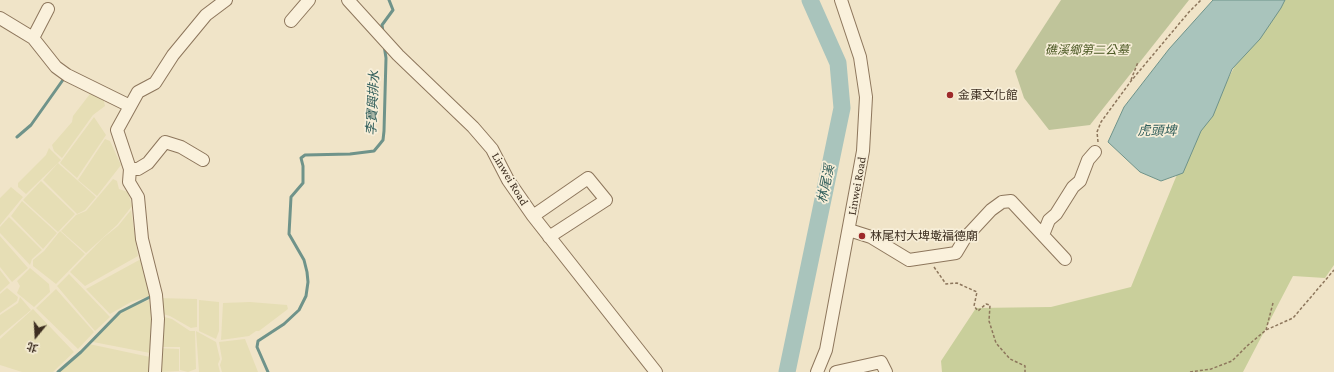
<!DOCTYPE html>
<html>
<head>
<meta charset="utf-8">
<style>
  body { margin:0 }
  #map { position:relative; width:1334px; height:372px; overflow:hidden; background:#f0e4c8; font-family:"Crimson Pro","Noto Sans TC",serif }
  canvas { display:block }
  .north { position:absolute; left:16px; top:316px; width:40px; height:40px; -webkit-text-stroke:3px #f7eed8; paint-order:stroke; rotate:198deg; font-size:11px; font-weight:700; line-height:16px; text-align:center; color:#3d2e20 }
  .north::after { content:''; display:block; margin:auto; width:14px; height:18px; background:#3d2e20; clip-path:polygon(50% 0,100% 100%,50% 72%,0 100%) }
</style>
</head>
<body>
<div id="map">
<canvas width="1334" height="372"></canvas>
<div class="north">北</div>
</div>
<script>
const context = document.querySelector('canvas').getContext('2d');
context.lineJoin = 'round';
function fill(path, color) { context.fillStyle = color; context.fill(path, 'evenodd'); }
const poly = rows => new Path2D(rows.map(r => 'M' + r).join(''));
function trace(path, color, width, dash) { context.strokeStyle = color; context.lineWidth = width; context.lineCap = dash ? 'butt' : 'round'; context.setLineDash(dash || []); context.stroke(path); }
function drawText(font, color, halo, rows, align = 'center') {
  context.font = font + ' "Crimson Pro","Noto Sans TC",serif'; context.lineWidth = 3.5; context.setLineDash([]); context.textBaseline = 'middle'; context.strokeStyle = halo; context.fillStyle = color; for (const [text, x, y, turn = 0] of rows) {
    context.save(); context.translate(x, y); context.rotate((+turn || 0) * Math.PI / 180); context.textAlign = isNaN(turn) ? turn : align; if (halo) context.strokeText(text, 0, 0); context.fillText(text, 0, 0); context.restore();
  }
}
fill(poly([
  [93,90,103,97,105,106,93,115,62,158,54,151,52,145,72,122,73,116],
  [94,117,106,135,77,178,60,163],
  [105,139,110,141,121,165,97,196,78,180],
  [49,148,61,160,26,194,18,187,18,183,46,155],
  [58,163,96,197,85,210,77,214,43,180],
  [113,179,117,181,119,189,128,192,132,206,117,225,86,253,61,231,76,215,86,211],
  [41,181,75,214,58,232,23,200],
  [11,187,23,197,0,225,0,198],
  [22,201,57,233,43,249,11,216],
  [131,210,138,256,85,286,70,272,103,238,118,226],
  [9,217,42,250,32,259,30,265,0,233,0,227],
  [60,231,85,254,56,284,33,266,33,260,44,251],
  [0,236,28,268,12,282,0,267],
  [141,259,150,296,131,302,110,314,86,289],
  [30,268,49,284,50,292,34,307,17,293,20,286,17,281],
  [0,270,10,283,0,292],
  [69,274,110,317,95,331,57,286],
  [7,288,18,297,17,301,0,313,0,294],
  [56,289,94,332,78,349,36,308],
  [20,297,31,310,0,336,0,315,18,303],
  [156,298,197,299,197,327,191,328,170,316,156,312],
  [149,300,152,319,150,353,93,342,94,337,111,319,127,308],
  [199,300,219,302,219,331,216,339,199,331],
  [250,302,287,305,288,309,259,331,256,331,249,336,221,340,223,303],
  [33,309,74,352,53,372,22,372,0,365,0,339],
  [157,315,172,319,190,331,195,331,196,369,188,372,180,370,180,347,155,347],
  [196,331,216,342,220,359,218,364,220,372,199,372],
  [245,339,258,372,222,372,220,365,222,359,219,342],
  [89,344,150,357,149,372,57,372],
  [156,348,179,349,179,371,161,372]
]), '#e6deb5');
fill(poly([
  [1280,0,1334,0,1334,265,1325,278,1293,276,1243,372,942,372,941,361,976,308,1051,307,1131,287,1176,177,1254,30]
]), '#c9cf9b');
fill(poly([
  [1061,0,1189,0,1090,125,1049,130,1024,98,1015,71]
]), '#bfc49a');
const water = poly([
  [1213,0,1285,0,1281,8,1260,39,1232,69,1213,116,1201,131,1183,173,1161,181,1140,172,1108,142,1124,107,1169,49,1213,0]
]);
fill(water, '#a9c4bc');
trace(water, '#6f938a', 1);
trace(poly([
  [383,32,382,25,393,10,389,0],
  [17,137,31,125,65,77],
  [58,372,81,352,120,312,152,296],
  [268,372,257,347,258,341,284,324,299,310,306,296,308,282,307,272,304,260,289,234,291,197,303,183,303,166,301,158,305,155,350,154,374,151,379,145,383,140,384,131,386,58,384,45]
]), '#6f938a', 3);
trace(poly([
  [787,372,842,108,838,63,810,0]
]), '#a9c4bc', 17);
const minor = poly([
  [348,0,398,55,473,127,492,149,508,180,533,216,656,372],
  [0,18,33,38,56,67,67,75,130,106],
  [291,21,309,0],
  [33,38,48,9],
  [130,169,138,169,148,163,165,142,181,147,203,160],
  [533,216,588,178,606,200,549,237],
  [849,230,871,237,909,260,956,253,965,238,991,210,1002,202,1011,201,1065,259],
  [1043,235,1049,220,1056,214,1073,187,1080,181,1088,160,1095,152],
  [155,372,158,319,156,295,142,239,138,197,129,182,130,169,117,130,138,92,155,83,173,55,206,15,226,0],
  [817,372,826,350,863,151,866,97,860,57,841,0],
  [836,372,881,362,886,372]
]);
trace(minor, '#8d765c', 14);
trace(poly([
  [1131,80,1138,62],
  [1098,142,1097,132,1101,122,1131,81,1189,12,1201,0],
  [934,267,946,284,957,283,977,292,974,306,978,311,986,304,990,305,989,321,996,343,1010,359,1025,366,1025,372],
  [1266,330,1273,303],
  [1190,372,1211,369,1232,361,1247,346,1266,330,1293,318,1334,270]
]), '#8d765c', 1.5, [3, 2]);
trace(minor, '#faf1dc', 12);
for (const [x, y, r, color] of [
  [950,95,4,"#9e2a2b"],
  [862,236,4,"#9e2a2b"]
]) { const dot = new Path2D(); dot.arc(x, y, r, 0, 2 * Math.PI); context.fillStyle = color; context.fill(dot); trace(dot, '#f7eed8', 1.5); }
drawText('italic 12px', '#4d5a26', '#f7eed8', [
  ["礁溪鄉第二公墓",1087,50]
]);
drawText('12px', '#3d2e20', '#f7eed8', [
  ["金棗文化館",958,95],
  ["林尾村大埤墘福德廟",870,236]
], 'left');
drawText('12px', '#3d2e20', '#f7eed8', [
  ["Linwei Road",510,179,59],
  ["Linwei Road",857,186,-80]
]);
drawText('italic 13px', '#2f5d5a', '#f7eed8', [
  ["李寶興排水",373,103,-87],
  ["虎頭埤",1157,131],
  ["林尾溪",826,184,-78]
]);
</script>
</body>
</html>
